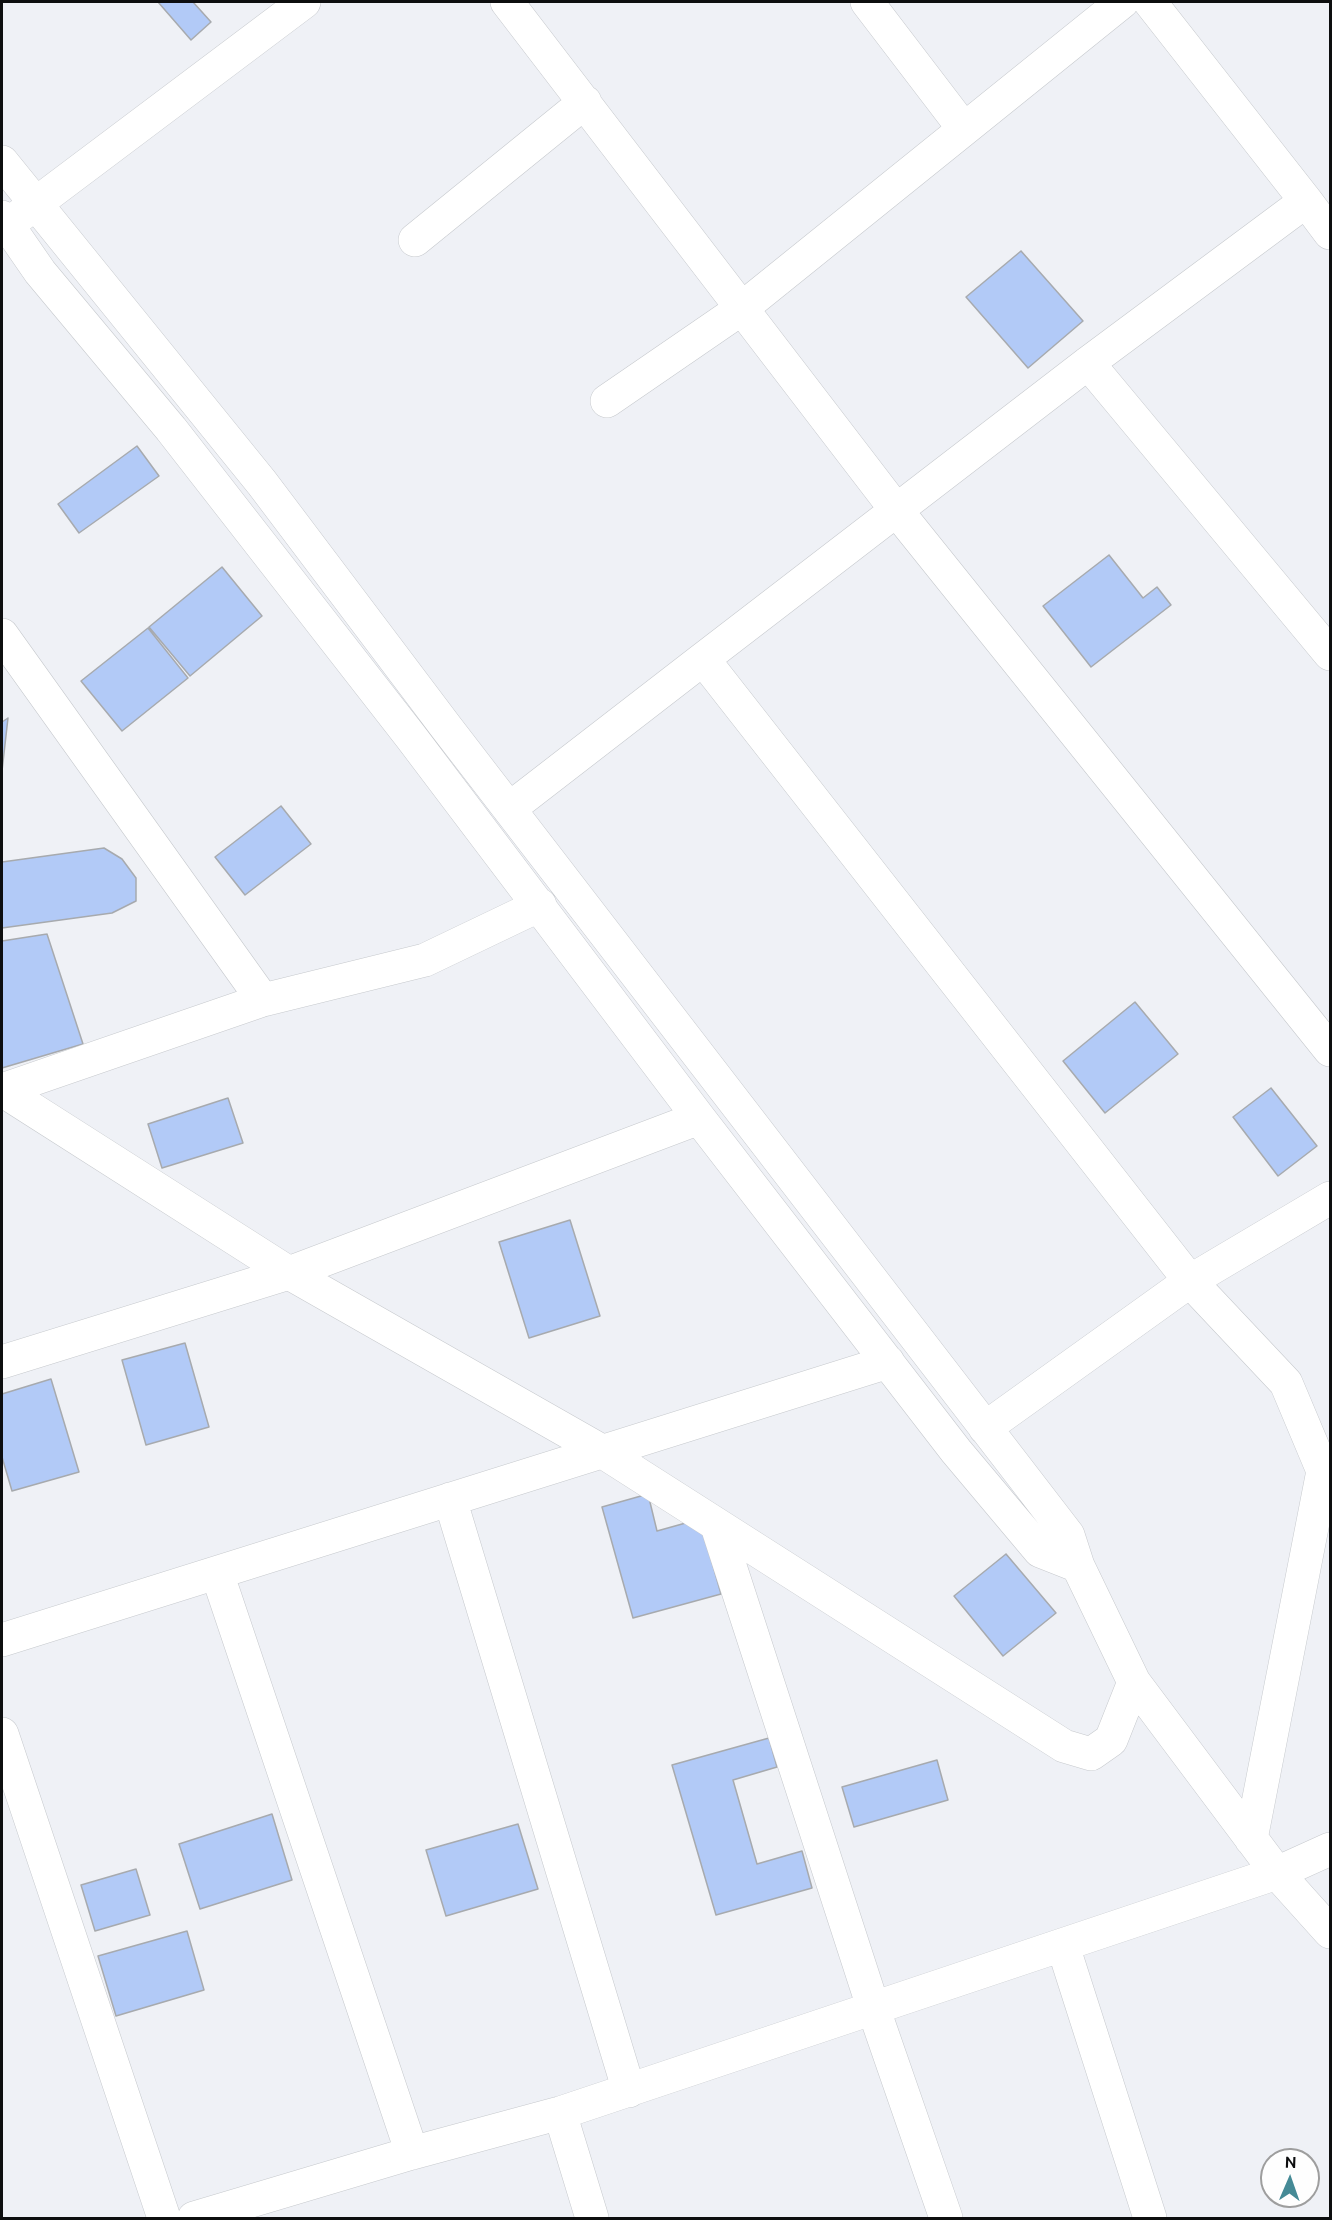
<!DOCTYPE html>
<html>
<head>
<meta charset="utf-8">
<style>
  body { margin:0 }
  #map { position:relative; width:1332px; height:2220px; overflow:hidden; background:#eff1f6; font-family:Ubuntu,sans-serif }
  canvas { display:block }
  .frame { position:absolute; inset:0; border:3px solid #0d0e0f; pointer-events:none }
  .north { position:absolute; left:1260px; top:2148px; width:60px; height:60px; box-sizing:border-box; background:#fefefe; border:2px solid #9e9e9e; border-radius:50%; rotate:2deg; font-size:16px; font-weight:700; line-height:24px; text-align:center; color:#0d0e0f }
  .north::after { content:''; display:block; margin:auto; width:21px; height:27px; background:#458a96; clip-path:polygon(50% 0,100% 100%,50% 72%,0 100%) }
</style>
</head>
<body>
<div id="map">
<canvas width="1332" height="2220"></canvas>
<div class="frame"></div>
<div class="north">N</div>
</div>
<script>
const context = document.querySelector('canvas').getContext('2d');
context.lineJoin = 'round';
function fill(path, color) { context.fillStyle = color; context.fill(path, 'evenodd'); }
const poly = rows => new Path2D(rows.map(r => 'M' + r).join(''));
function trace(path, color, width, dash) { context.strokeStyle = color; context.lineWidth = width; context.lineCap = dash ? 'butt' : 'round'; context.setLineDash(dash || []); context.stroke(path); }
const building = poly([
  [158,2,193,2,211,22,191,40,158,2],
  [1021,251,1083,321,1028,368,966,297,1021,251],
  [137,446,159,476,79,533,58,504,137,446],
  [1109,555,1143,598,1157,587,1171,605,1091,667,1043,606,1109,555],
  [222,567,262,616,190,676,149,627,222,567],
  [148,628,188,678,122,731,81,681,148,628],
  [8,718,2,771,2,722,8,718],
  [281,806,311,844,245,895,215,857,281,806],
  [104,848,122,859,136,878,136,901,112,913,2,928,2,862,104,848],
  [47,934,83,1044,2,1068,2,941,47,934],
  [1135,1002,1178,1054,1105,1113,1063,1061,1135,1002],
  [1271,1088,1317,1146,1278,1176,1233,1117,1271,1088],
  [228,1098,243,1143,162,1168,148,1124,228,1098],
  [570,1220,600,1316,529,1338,499,1242,570,1220],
  [185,1343,209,1427,146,1445,122,1360,185,1343],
  [51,1379,79,1472,12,1491,2,1457,2,1394,51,1379],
  [648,1494,657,1531,700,1519,721,1594,633,1618,602,1507,648,1494],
  [1006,1554,1056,1613,1003,1656,954,1596,1006,1554],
  [769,1738,777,1767,733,1780,757,1864,802,1851,812,1888,716,1915,672,1765,769,1738],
  [937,1760,948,1800,854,1827,842,1787,937,1760],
  [272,1814,292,1880,200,1909,179,1844,272,1814],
  [518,1824,538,1889,446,1916,426,1850,518,1824],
  [136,1869,150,1915,95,1931,81,1885,136,1869],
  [187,1931,204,1990,116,2016,98,1956,187,1931]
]);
fill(building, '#b2caf7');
trace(building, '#a7aaae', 1.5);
const minor = poly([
  [507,2,897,511,1330,1050],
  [867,2,964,129],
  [2,162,262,483,446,727,1068,1535,1078,1566,1134,1682,1277,1873,1330,1849],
  [1306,201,1330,233],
  [2,217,40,272,171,429,411,737,699,1118,956,1451,1040,1551,1078,1566],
  [18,217,304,2],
  [415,240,585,102],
  [1088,363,1330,654],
  [607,401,741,309,1122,2],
  [2,635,263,1000,2,1090],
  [703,659,1088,363,1306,201,1150,2],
  [509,809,703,659,1190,1281,1286,1383,1323,1471,1251,1839],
  [263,1000,425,960,540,905],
  [2,1090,289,1273,600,1450,1064,1746,1091,1754,1111,1740,1134,1682],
  [2,1362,289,1273,699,1118],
  [985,1428,1190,1281,1330,1198],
  [450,1499,629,2091],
  [717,1526,874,2010,946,2218],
  [217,1573,412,2153],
  [2,1640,888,1362],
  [2,1734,164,2218],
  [1063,1946,1150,2218],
  [560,2113,592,2218],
  [194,2218,412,2153,560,2113,1277,1873,1330,1932]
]);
trace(minor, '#c6c9cd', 34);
trace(minor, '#fff', 33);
</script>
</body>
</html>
